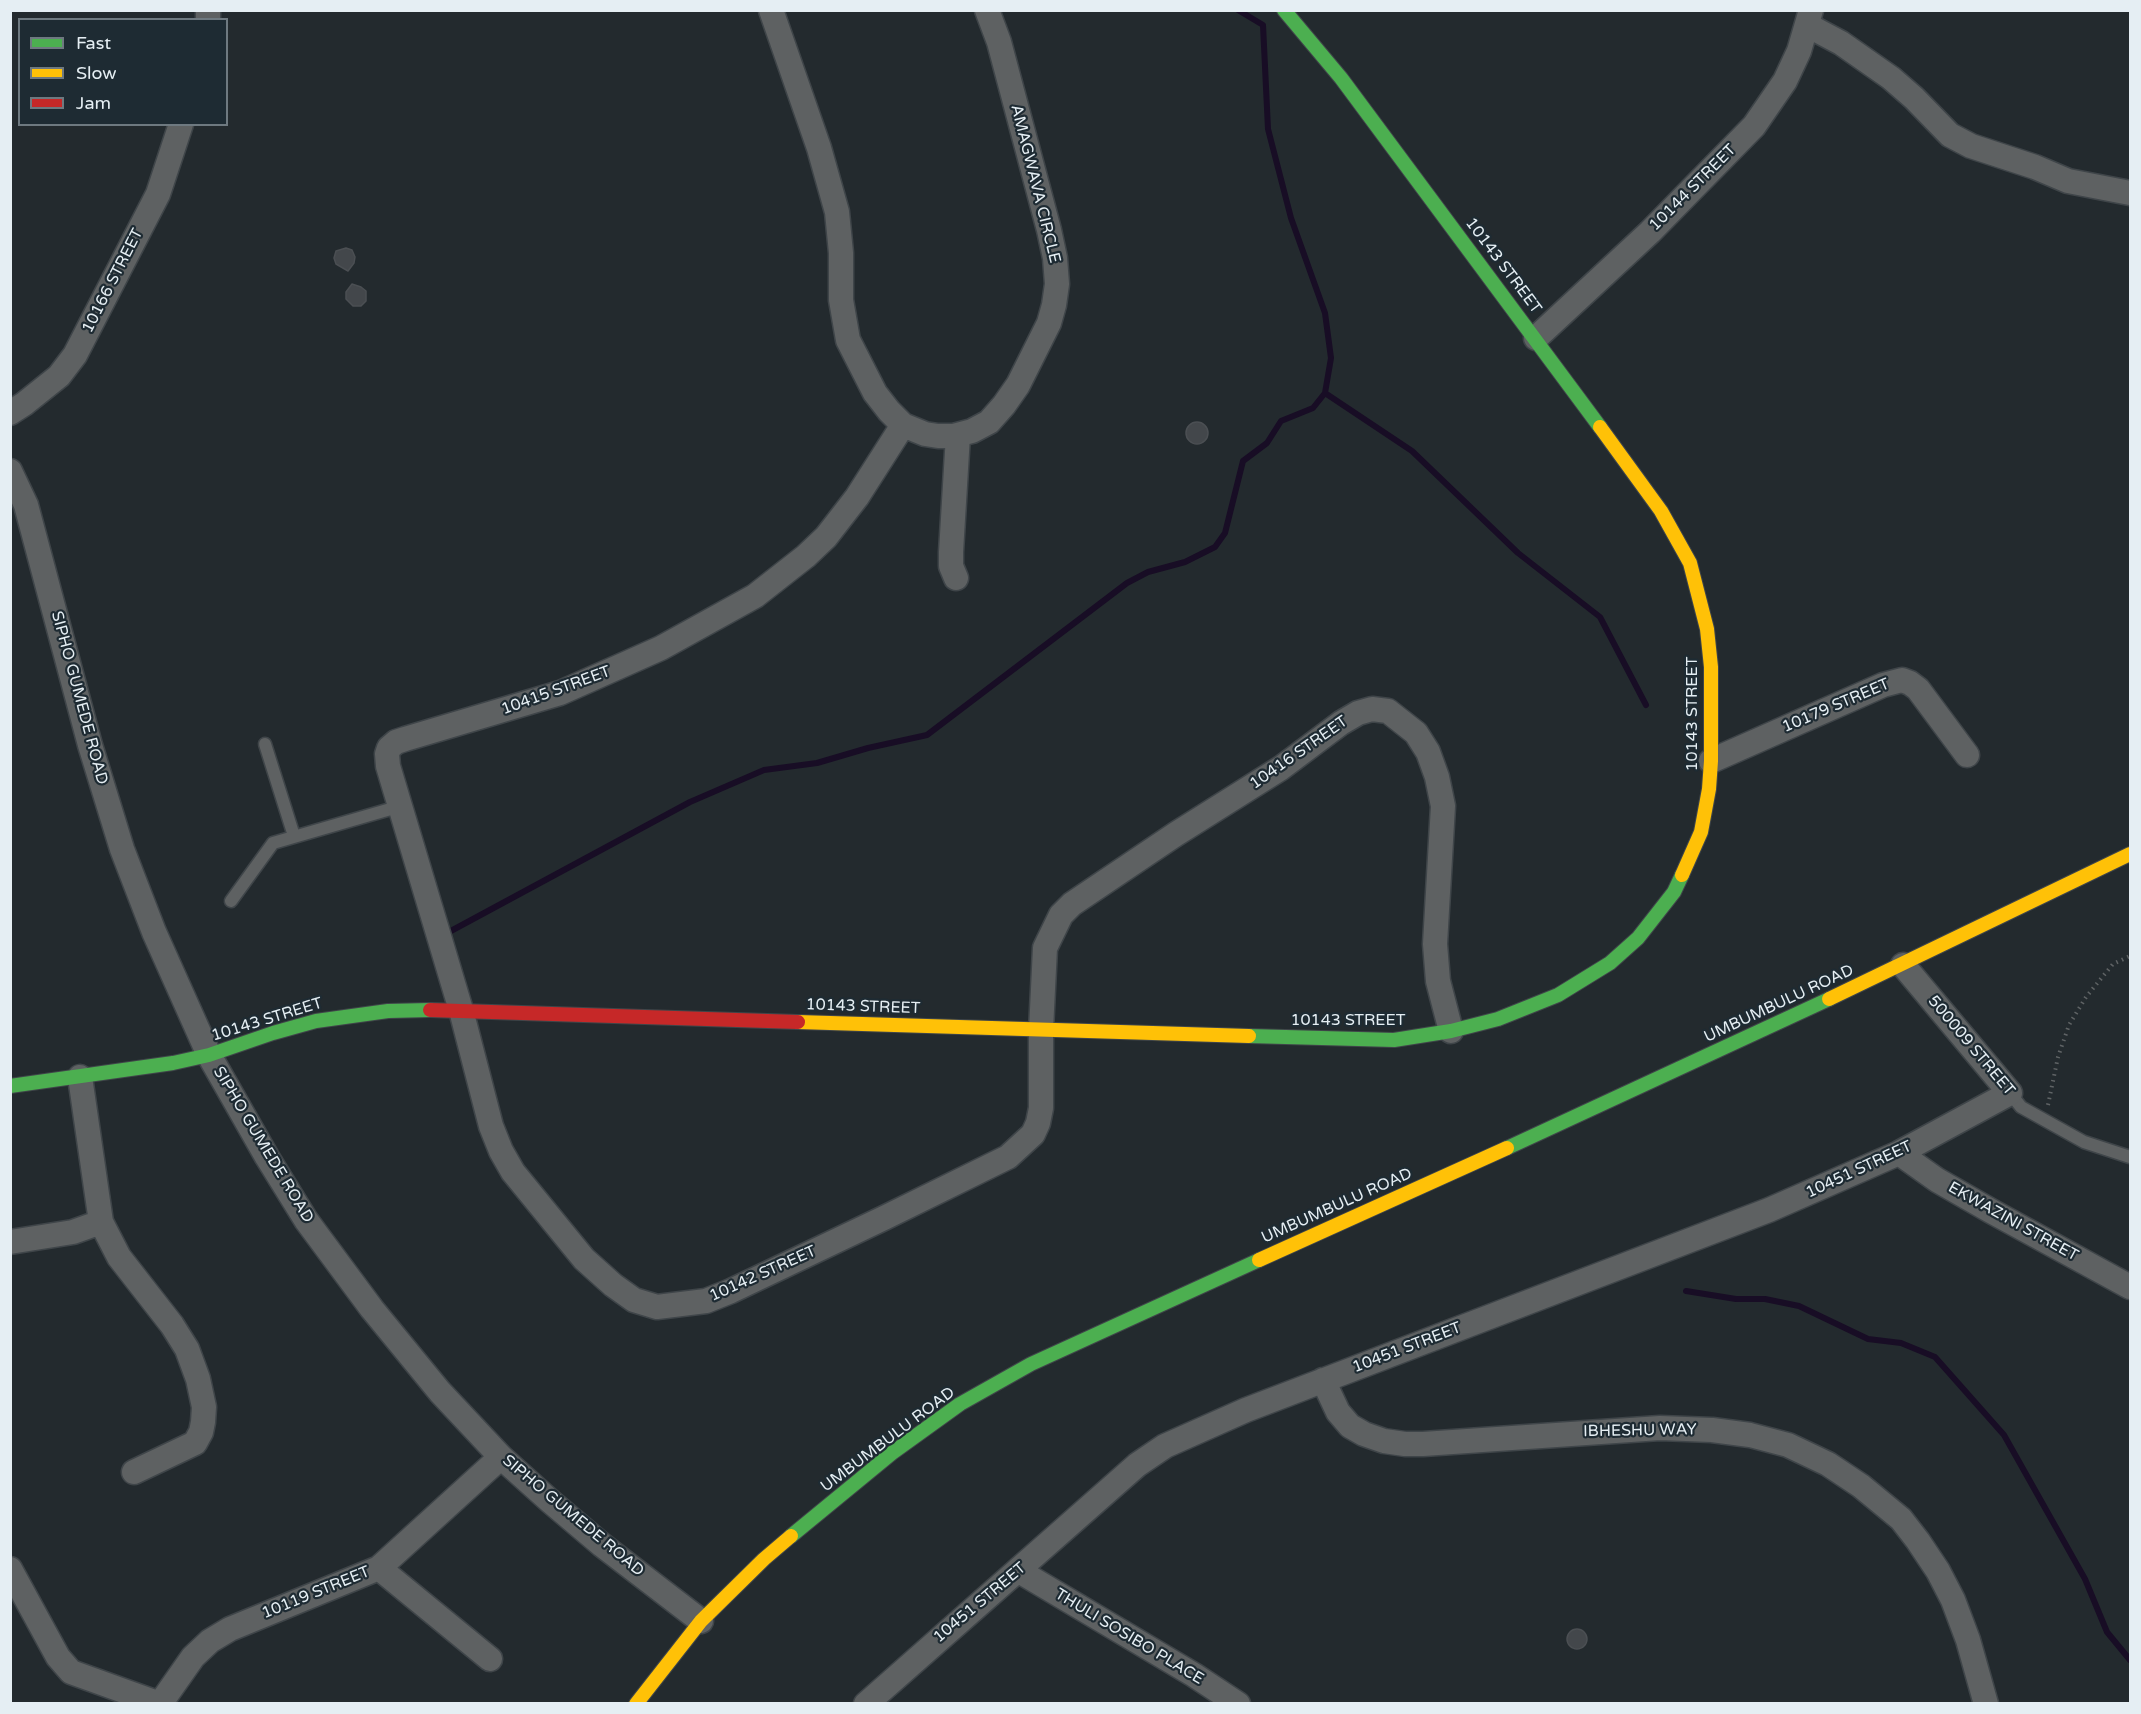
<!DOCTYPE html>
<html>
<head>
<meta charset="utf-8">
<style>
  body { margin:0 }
  #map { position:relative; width:2141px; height:1714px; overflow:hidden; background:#232a2e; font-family:"Varela Round",sans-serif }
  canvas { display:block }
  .frame { position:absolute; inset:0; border:12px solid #e5eef3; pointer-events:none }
  .legend { position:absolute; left:18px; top:18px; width:210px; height:108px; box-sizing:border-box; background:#1e2b33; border:2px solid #6e7980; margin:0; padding:8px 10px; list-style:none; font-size:18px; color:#e5eef3 }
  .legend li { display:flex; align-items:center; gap:12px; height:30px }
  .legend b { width:30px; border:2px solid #6e7980 }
</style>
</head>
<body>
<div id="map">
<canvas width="2141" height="1714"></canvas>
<div class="frame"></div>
<ul class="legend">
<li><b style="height:8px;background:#4caf50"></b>Fast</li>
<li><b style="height:8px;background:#ffc107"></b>Slow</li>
<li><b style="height:8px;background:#c62828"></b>Jam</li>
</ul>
</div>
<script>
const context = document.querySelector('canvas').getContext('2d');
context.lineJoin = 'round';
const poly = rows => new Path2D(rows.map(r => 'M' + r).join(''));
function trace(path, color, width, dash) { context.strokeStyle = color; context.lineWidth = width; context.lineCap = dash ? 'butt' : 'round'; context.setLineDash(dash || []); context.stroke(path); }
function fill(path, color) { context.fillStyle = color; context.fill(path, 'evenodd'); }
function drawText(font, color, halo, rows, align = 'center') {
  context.font = font + ' "Varela Round",sans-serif'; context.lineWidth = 4.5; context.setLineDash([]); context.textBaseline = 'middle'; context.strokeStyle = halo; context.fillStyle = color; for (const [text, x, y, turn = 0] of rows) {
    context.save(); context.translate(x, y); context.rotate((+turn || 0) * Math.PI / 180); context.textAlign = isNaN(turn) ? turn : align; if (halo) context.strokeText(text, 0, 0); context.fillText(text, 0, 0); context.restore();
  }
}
trace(poly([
  [1325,393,1412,451,1518,553,1600,617,1646,705],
  [449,932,690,802,764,770,817,763,868,748,927,735,1127,583,1148,572,1185,562,1215,547,1225,533,1243,461,1267,443,1281,421,1313,408,1325,393,1331,358,1325,313,1291,218,1268,129,1263,25,1238,10],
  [1686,1291,1736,1299,1765,1299,1799,1306,1868,1339,1901,1343,1935,1357,2004,1435,2085,1579,2107,1632,2130,1660]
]), '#180d25', 6);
const building = poly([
  [346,248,352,250,355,257,354,263,348,271,336,264,334,258,336,251,346,248],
  [352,284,361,287,366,291,366,301,361,306,353,306,346,299,346,292,352,284],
  '1186 433a11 11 0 1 1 22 0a11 11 0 1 1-22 0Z',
  '1567 1639a10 10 0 1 1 20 0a10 10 0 1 1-20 0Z'
]);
fill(building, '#43474b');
trace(building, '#4b4f53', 1.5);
const lane = poly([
  [265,744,294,836],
  [231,901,273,843,401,806],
  [2010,1093,2021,1107,2084,1142,2130,1157]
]);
const street = poly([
  [771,10,819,148,837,212,841,253,841,300,848,340,875,393,889,411,903,425,925,434,938,436,953,436,972,431,989,422,1004,405,1018,385,1049,323,1054,305,1057,284,1055,258,1049,230,999,42,987,10],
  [208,20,208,10],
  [1807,25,1841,43,1891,78,1914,98,1950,135,1971,146,2035,167,2068,181,2130,193],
  [1536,338,1650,232,1754,126,1785,81,1799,51,1811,10],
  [10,413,24,404,59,376,75,355,158,194,181,124],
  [903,425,857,497,826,537,806,556,755,596,661,648,560,693,405,739,396,742,389,748,387,754,388,766,461,1010,491,1126,501,1151,513,1172,584,1259,613,1285,634,1300,657,1307,706,1301,731,1291,884,1218,1008,1157,1033,1134,1038,1123,1041,1108,1041,1030,1045,948,1061,915,1072,904,1176,834,1281,768,1341,723,1358,713,1372,709,1388,711,1416,733,1428,752,1437,777,1443,806,1435,944,1438,981,1451,1031],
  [10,471,26,505,90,745,122,849,154,932,209,1055,267,1157,306,1220,372,1309,440,1392,501,1457,550,1501,602,1545,701,1621],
  [956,578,951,566,951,552,958,435],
  [1711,761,1883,685,1902,680,1910,683,1918,689,1967,755],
  [80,1077,101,1222,119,1257,172,1325,187,1349,198,1379,204,1407,203,1422,201,1432,195,1443,134,1472],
  [1899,1153,1937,1180,1991,1211,2130,1287],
  [10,1242,73,1232,101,1222],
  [1323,1380,1338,1412,1350,1426,1364,1434,1384,1441,1405,1444,1423,1444,1660,1428,1712,1430,1750,1435,1788,1445,1828,1464,1861,1486,1901,1519,1918,1541,1938,1571,1953,1600,1968,1640,1986,1704],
  [379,1568,490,1659],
  [10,1569,58,1657,71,1672,160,1704],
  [1019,1571,1194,1675,1238,1704],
  [160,1704,193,1657,210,1641,230,1629,379,1568,501,1457],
  [866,1704,1137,1465,1165,1446,1246,1410,1769,1210,1899,1153,2010,1093,1903,965]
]);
const fast = poly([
  [1284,10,1341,78,1600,427],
  [1249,1036,1394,1040,1451,1031,1498,1019,1558,995,1610,963,1638,938,1674,892,1682,875],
  [10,1086,173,1063,209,1055,273,1033,316,1021,388,1011,430,1010],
  [1507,1148,1829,999],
  [791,1536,892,1453,960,1404,1031,1364,1259,1260]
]);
const slow = poly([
  [1600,427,1661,511,1690,563,1707,629,1711,667,1711,761,1709,789,1701,832,1682,875],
  [1829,999,2130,854],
  [798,1022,1249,1036],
  [1259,1260,1507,1148],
  [636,1704,701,1621,764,1559,791,1536]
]);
const jam = poly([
  [430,1010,798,1022]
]);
trace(lane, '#3f4549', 15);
trace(street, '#3f4549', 27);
trace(fast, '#3f4549', 16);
trace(slow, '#3f4549', 16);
trace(jam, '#3f4549', 16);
trace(poly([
  [2048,1105,2058,1057,2069,1025,2086,997,2113,964,2130,956]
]), '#5f6365', 4, [1.5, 4.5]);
trace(lane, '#5e6162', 12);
trace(street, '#5e6162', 24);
trace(fast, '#4caf50', 14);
trace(slow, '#ffc107', 14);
trace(jam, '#c62828', 14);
drawText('16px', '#e5eef3', '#1e2b33', [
  ["AMAGWAVA CIRCLE",1035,184,76],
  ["10144 STREET",1693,188,-45],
  ["10143 STREET",1503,266,53],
  ["10166 STREET",113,281,-63],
  ["10415 STREET",556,691,-20],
  ["SIPHO GUMEDE ROAD",79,698,75],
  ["10179 STREET",1836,706,-23],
  ["10143 STREET",1693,714,-90],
  ["10416 STREET",1299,753,-35],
  ["UMBUMBULU ROAD",1779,1004,-25],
  ["10143 STREET",863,1007,2],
  ["10143 STREET",267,1020,-17],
  ["10143 STREET",1348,1021],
  ["500009 STREET",1971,1046,50],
  ["SIPHO GUMEDE ROAD",263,1145,59],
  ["10451 STREET",1859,1170,-25],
  ["UMBUMBULU ROAD",1337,1206,-24],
  ["EKWAZINI STREET",2013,1222,29],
  ["10142 STREET",763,1274,-24],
  ["10451 STREET",1407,1348,-21],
  ["IBHESHU WAY",1640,1431,-1],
  ["UMBUMBULU ROAD",888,1440,-37],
  ["SIPHO GUMEDE ROAD",573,1516,40],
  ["10119 STREET",316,1593,-22],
  ["10451 STREET",980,1603,-40],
  ["THULI SOSIBO PLACE",1129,1637,31]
]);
</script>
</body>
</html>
